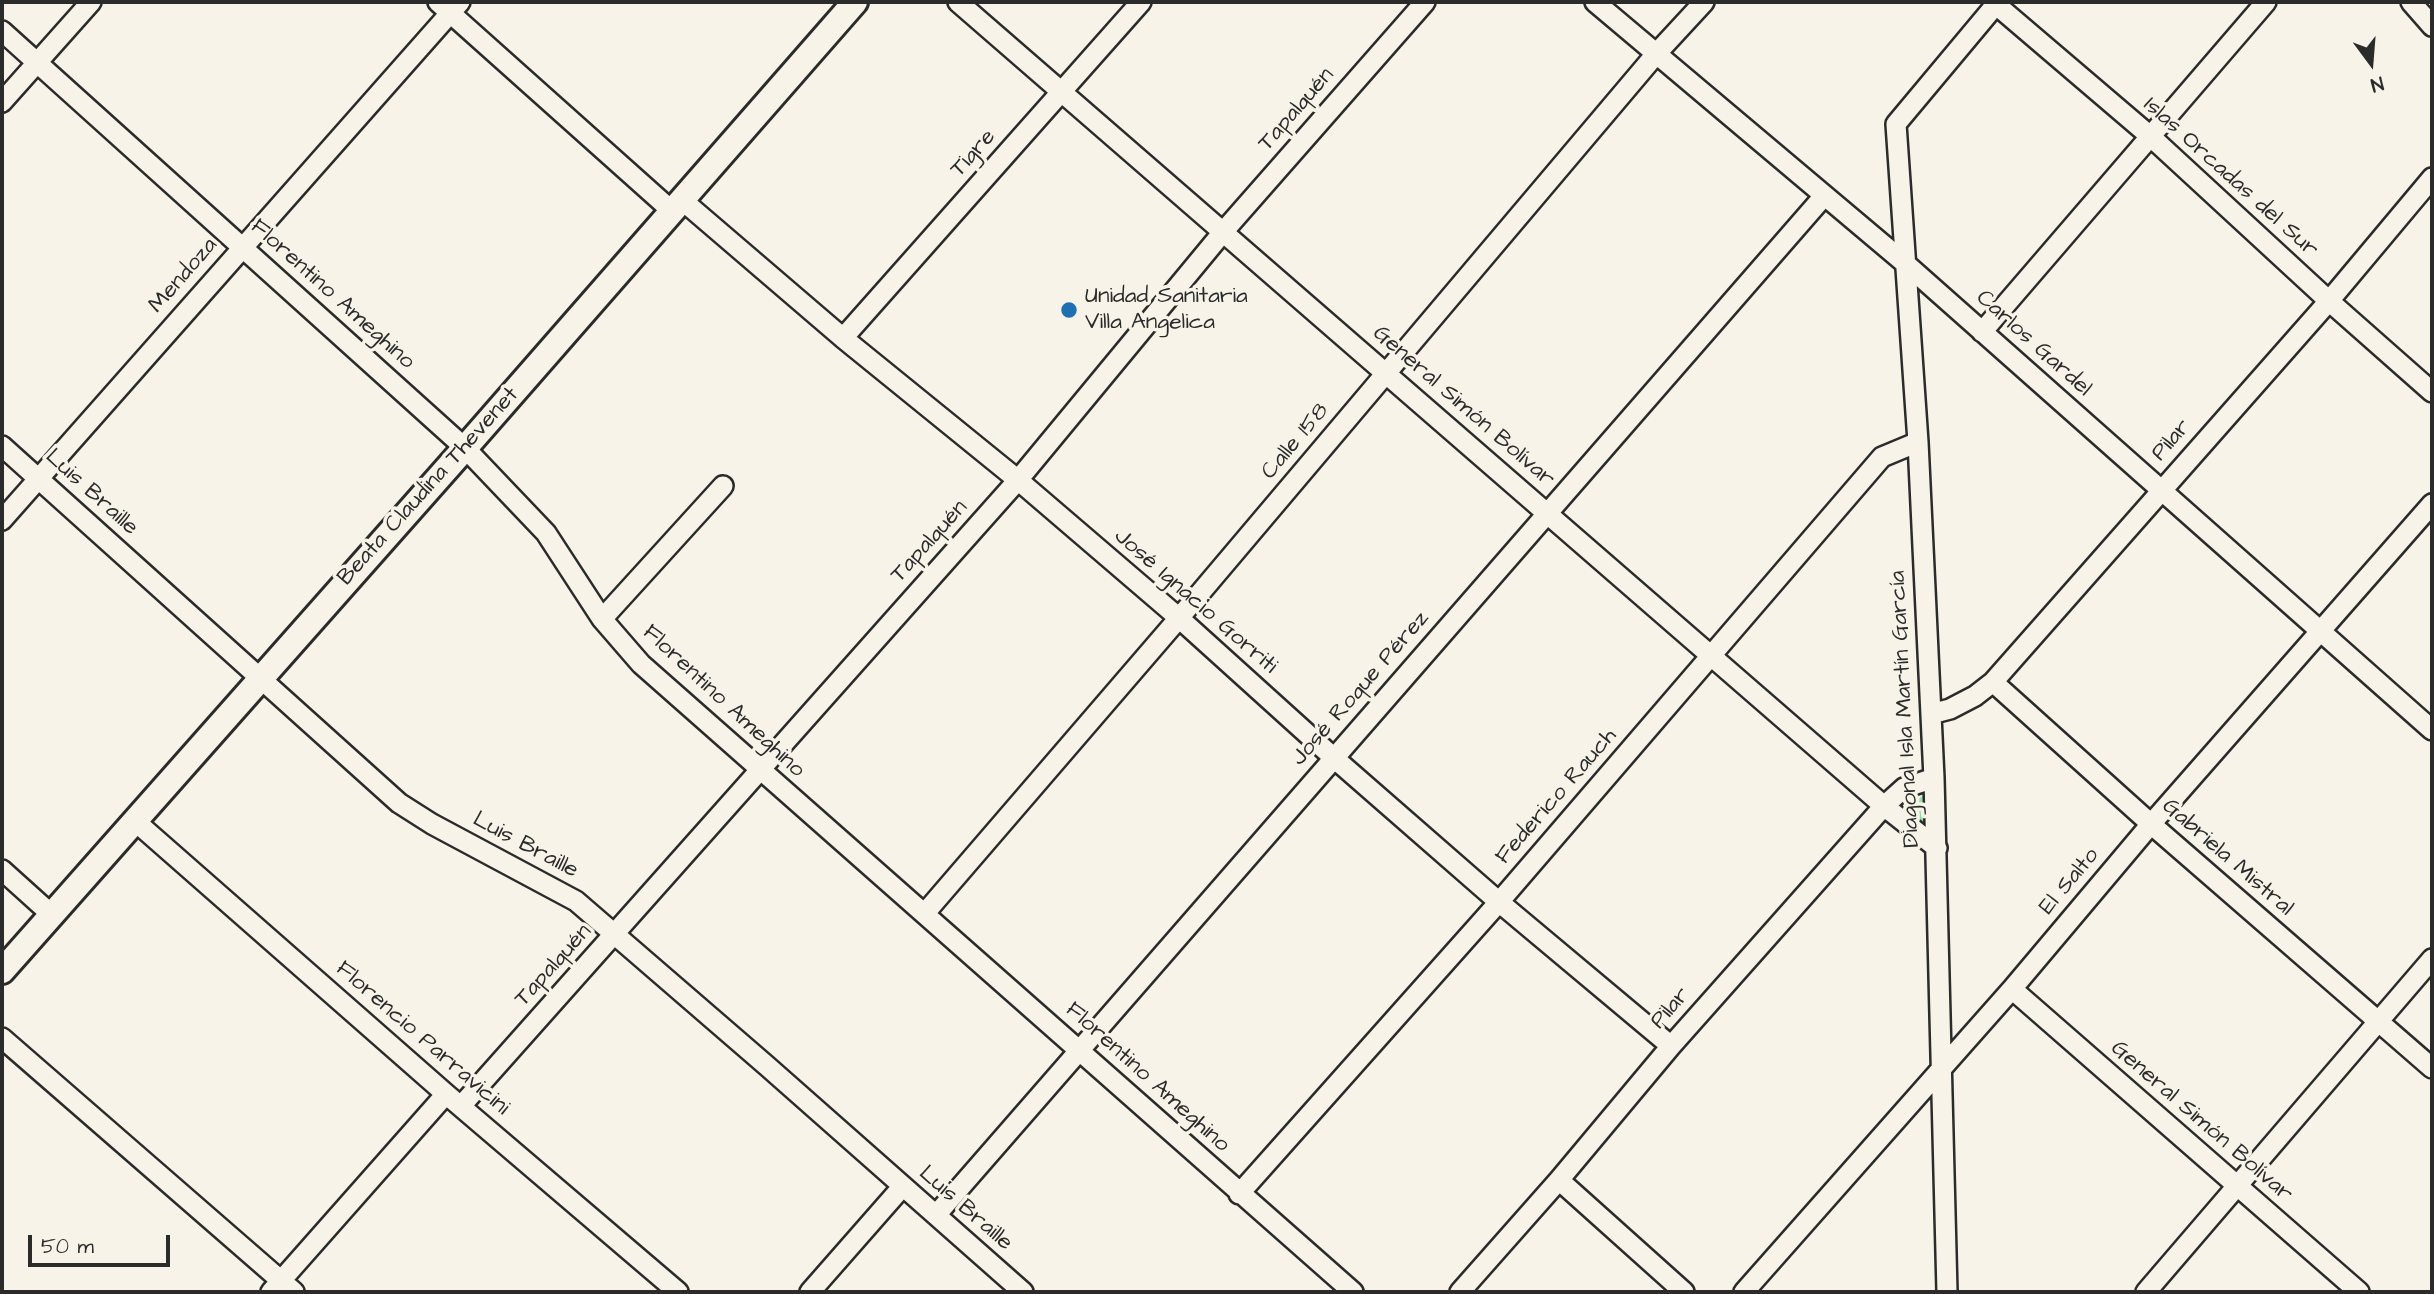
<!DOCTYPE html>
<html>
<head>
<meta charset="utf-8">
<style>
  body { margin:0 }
  #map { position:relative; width:2434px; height:1294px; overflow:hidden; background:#f7f3e8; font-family:"Architects Daughter",sans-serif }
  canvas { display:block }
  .frame { position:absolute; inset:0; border:4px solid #2b2b2b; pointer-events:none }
  .north { position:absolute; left:2336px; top:28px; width:70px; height:70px; -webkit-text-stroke:5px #f7f3e8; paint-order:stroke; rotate:164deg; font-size:19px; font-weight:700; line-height:28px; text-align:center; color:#2b2b2b }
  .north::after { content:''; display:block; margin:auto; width:24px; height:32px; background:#2b2b2b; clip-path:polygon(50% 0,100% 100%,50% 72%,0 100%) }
  .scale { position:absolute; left:28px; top:1235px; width:142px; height:32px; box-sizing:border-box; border:4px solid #2b2b2b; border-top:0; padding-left:9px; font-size:21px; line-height:24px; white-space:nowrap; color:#2b2b2b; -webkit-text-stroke:5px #f7f3e8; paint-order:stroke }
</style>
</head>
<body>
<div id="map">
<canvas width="2434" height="1294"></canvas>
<div class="frame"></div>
<div class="north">N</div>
<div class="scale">50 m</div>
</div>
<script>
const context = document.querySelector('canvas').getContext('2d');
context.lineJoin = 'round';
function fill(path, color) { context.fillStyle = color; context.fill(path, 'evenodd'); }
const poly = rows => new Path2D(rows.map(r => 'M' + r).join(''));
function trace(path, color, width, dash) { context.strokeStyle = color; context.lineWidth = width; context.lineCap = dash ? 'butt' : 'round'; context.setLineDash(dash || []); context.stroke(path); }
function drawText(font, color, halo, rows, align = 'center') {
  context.font = font + ' "Architects Daughter",sans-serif'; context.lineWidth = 7; context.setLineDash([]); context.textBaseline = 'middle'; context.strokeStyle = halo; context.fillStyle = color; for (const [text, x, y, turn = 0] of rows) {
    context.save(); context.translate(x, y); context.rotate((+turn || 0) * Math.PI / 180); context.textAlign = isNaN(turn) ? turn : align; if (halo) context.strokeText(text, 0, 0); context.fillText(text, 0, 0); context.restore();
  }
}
fill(poly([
  [1924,794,1925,833,1905,813]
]), '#9adda9');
const minor = poly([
  [438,2,672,211],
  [958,2,1884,806,1937,848],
  [1595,2,1906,264,2432,730],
  [1993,2,2150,136,2329,301,2432,392],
  [2411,2,2432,26],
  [2,31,465,448,546,533,602,619,641,664,1353,1292],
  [2,102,91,2],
  [682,200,843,338,1018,480,1179,618,1334,758,1499,902,1671,1046],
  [1982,332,2266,2],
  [843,338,1141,2],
  [2,446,399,803,432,824,576,901,767,1066,1023,1292],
  [2,520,460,2],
  [602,619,723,486],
  [1993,682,2151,824,2432,1068],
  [1931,714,1950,709,1975,696,1993,682,2329,301,2432,178],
  [135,821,446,1094,678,1292],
  [2,870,52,915],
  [925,913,1179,618,1656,54,1704,2],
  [2012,989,2359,1292],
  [2,1038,294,1292],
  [461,1106,1018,480,1223,232,1425,2],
  [1559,1180,1684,1292],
  [1239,1194,1499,902,1882,457,1918,442],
  [936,1215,1824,196],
  [271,1292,446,1094],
  [810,1292,903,1186],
  [1460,1292,1559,1180,1671,1046,1884,806,1904,788,1934,778],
  [1744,1292,2012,989,2151,824,2432,504],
  [1947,1292,1934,778,1918,442,1896,124,1998,2],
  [2146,1292,2432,959]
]);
const major = poly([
  [2,971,465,448,855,2]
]);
trace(minor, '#2b2b2b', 24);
trace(major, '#2b2b2b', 30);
trace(minor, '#f7f3e8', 19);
trace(major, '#f7f3e8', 24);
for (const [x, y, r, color] of [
  [1069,310,9,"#1f6fb2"]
]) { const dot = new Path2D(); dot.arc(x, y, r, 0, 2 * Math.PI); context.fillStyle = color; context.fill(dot); trace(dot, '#f7f3e8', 2.5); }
drawText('23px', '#2b2b2b', '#f7f3e8', [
  ["Tapalquén",1297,110,-49],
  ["Tigre",974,154,-48],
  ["Islas Orcadas del Sur",2230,178,42],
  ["Mendoza",184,276,-49],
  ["Florentino Ameghino",332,295,42],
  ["Carlos Gardel",2033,344,42],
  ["General Simón Bolívar",1463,407,41],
  ["Pilar",2172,441,-49],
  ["Calle 158",1296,442,-50],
  ["Beata Claudina Thevenet",429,487,-48],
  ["Luis Braille",91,493,42],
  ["Tapalquén",930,542,-48],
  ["José Ignacio Gorriti",1195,602,41],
  ["José Roque Pérez",1361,689,-49],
  ["Florentino Ameghino",723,702,43],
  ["Diagonal Isla Martín García",1906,709,-93],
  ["Federico Rauch",1557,797,-49],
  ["Luis Braille",525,846,28],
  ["Gabriela Mistral",2227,858,41],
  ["El Salto",2070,882,-50],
  ["Tapalquén",554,966,-48],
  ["Pilar",1671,1009,-49],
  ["Florencio Parravicini",422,1039,41],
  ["Florentino Ameghino",1147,1078,42],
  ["General Simón Bolívar",2201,1122,41],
  ["Luis Braille",965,1209,41]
]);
drawText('23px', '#2b2b2b', '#f7f3e8', [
  ["Unidad Sanitaria",1085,297],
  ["Villa Angelica",1085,323]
], 'left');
</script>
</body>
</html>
